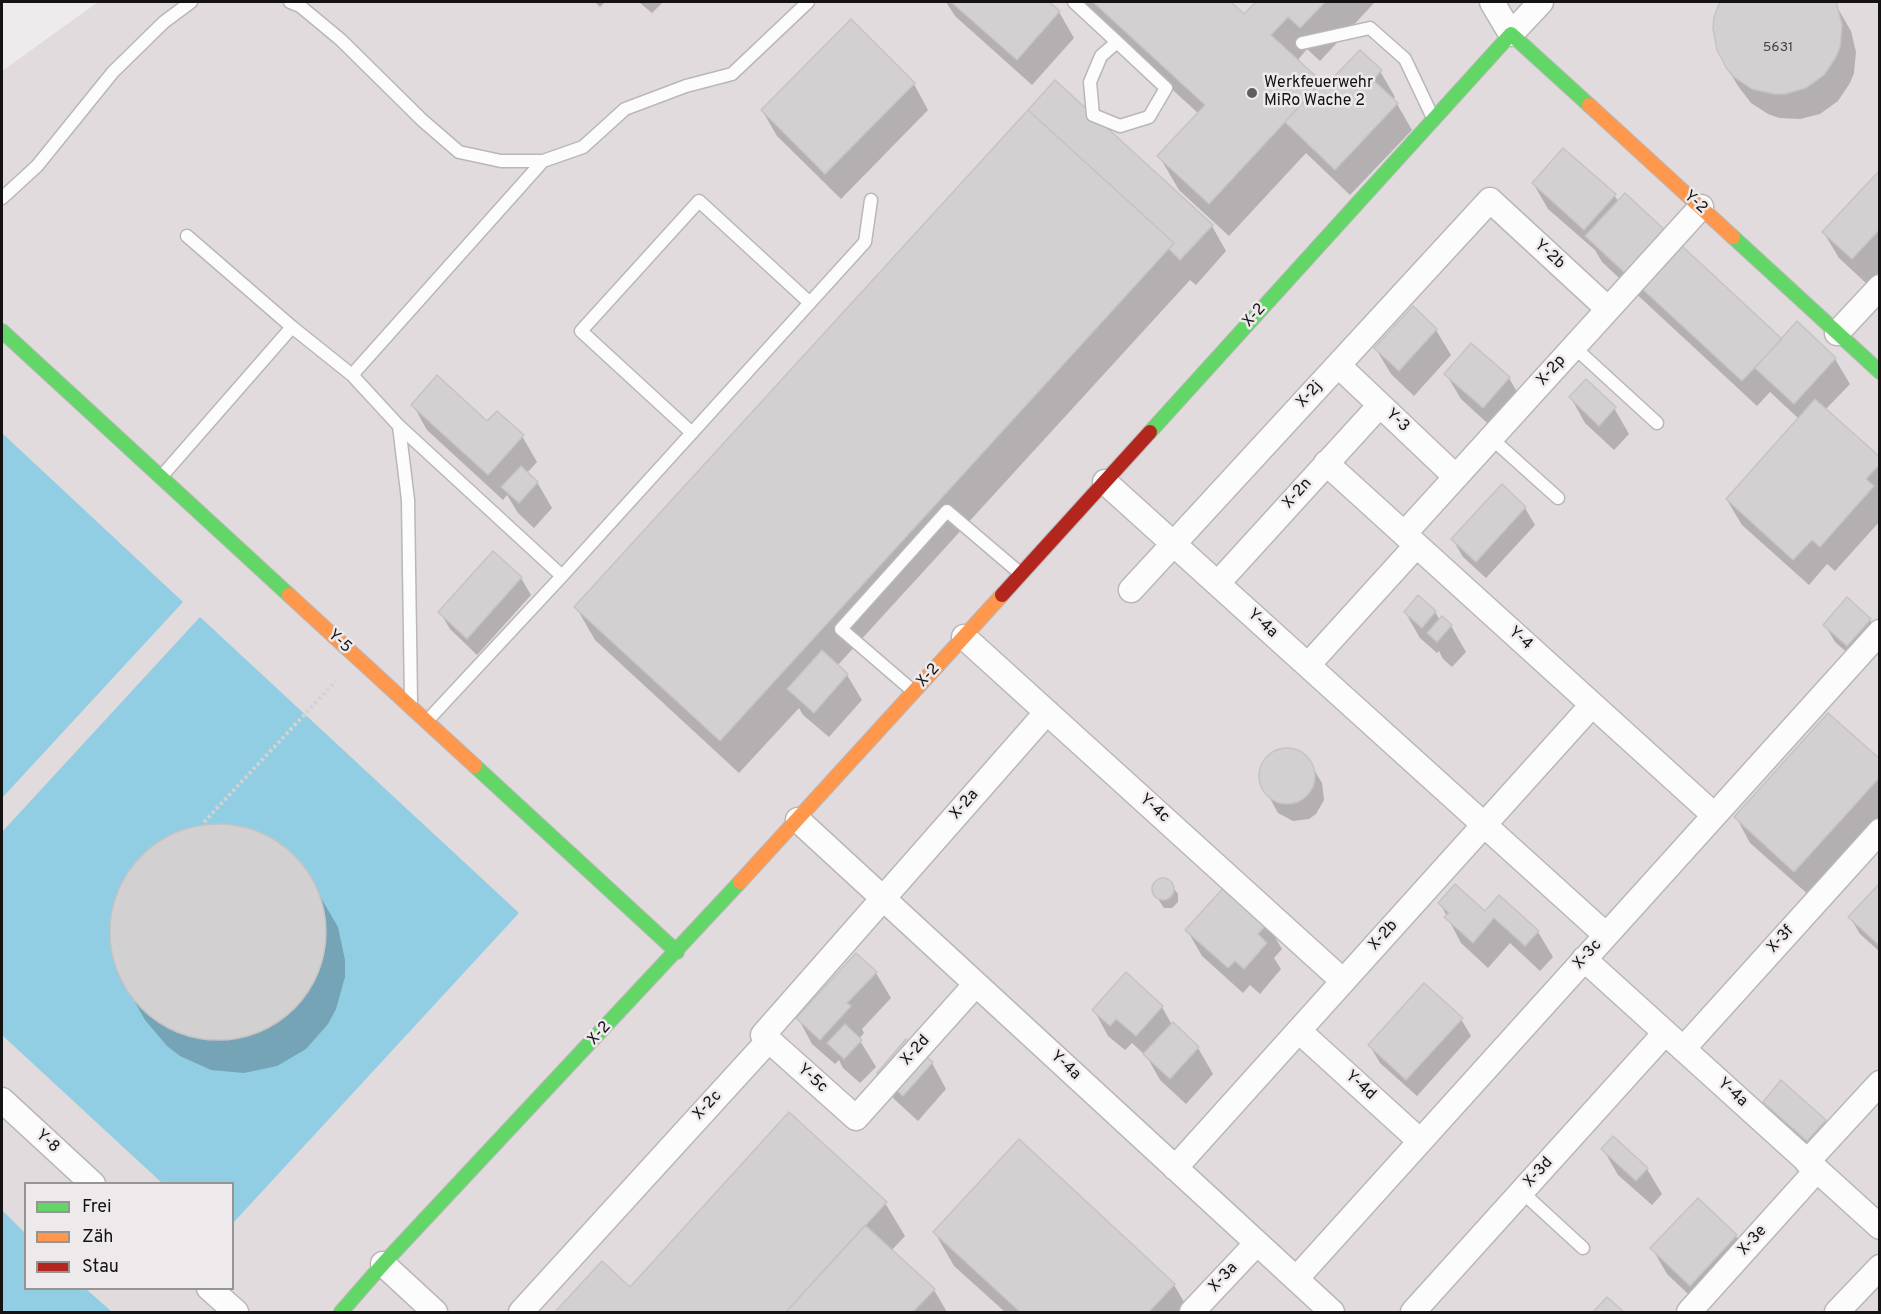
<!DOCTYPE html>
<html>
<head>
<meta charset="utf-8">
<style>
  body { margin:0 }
  #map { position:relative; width:1881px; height:1314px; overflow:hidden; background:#edebec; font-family:Overpass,sans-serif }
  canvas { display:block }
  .frame { position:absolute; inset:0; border:3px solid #141213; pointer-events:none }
  .legend { position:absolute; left:24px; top:1182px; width:210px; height:108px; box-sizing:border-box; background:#eeeaec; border:2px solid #979495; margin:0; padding:8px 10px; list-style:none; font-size:18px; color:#141213 }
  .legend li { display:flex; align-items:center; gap:12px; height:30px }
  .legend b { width:30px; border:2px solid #979495 }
</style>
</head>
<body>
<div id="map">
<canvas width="1881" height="1314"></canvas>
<div class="frame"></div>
<ul class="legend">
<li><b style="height:8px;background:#63d668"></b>Frei</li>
<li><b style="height:8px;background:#ff974d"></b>Zäh</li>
<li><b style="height:8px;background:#b3261e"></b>Stau</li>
</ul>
</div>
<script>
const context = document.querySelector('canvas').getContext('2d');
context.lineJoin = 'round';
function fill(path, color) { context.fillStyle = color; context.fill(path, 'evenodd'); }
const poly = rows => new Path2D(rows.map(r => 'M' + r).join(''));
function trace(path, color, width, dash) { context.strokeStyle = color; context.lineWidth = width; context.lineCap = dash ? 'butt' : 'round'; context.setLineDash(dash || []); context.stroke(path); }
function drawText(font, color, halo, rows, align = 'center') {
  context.font = font + ' Overpass,sans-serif'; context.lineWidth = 5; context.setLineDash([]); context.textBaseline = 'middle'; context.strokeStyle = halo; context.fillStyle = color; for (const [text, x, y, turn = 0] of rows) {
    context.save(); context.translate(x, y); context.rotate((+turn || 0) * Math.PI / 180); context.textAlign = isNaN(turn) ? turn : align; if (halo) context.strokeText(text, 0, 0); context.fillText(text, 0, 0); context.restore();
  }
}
fill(poly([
  [98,2,1879,2,1879,1312,2,1312,2,71],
  [26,1184,232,1184,232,1288,26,1288]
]), '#e2dbde');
fill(poly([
  [2,433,183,602,2,798],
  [200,617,519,913,233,1223,232,1184,162,1183,2,1035,2,832],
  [2,1210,25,1233,26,1288,86,1289,112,1312,2,1312]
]), '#91cde3');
fill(poly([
  [595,2,605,2,600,7],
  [639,2,663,2,652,13],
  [946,2,1047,2,1059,12,1074,38,1032,85,955,16],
  [1077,2,1228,2,1244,16,1258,2,1375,2,1320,61,1307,49,1297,61,1326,87,1380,71,1395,97,1392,100,1397,104,1412,130,1350,195,1306,153,1229,236,1179,190,1159,156,1199,114],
  [1722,2,1834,2,1851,31,1856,52,1854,73,1850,83,1838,101,1820,114,1800,119,1779,118,1768,114,1751,103,1738,86,1722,59,1719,7],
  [1055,82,1212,226,1226,251,1196,285,1190,280,837,666,847,675,862,700,829,737,803,715,799,708,739,773,595,640,576,607],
  [914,84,928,110,841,199,777,136,762,110],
  [1880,173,1880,271,1867,284,1839,258,1824,233],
  [1533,183,1614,195,1619,202,1782,341,1835,359,1850,384,1825,410,1880,459,1880,521,1835,571,1827,564,1809,585,1742,525,1727,500,1799,419,1770,392,1757,406,1602,262,1595,250,1548,209],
  [1436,330,1451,355,1414,396,1391,374,1376,349],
  [1471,345,1509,378,1524,404,1498,433,1461,399,1446,374],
  [1571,398,1614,408,1629,434,1614,450,1585,423],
  [413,405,488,423,522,436,537,462,527,473,537,482,552,508,534,528,518,513,507,495,503,500,427,430],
  [1525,508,1535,525,1486,578,1463,557,1453,540],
  [494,553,521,578,531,595,477,655,450,629,440,612],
  [1418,598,1435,612,1440,620,1451,626,1466,652,1452,667,1443,659,1439,651,1437,653,1420,638,1405,612],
  [1870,620,1880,636,1858,662,1835,642,1825,625],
  [1284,749,1300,753,1307,758,1322,783,1324,800,1316,814,1309,819,1293,821,1278,813,1260,780,1261,771,1268,756],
  [1880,761,1880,819,1810,896,1750,843,1736,817],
  [229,825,246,828,270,838,289,851,301,864,338,927,345,960,345,977,336,1009,328,1024,306,1049,277,1066,244,1073,211,1070,180,1056,167,1046,145,1020,126,986,119,971,111,938,112,921,120,888,128,874,151,849,164,839,195,827],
  [1159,880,1167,880,1178,894,1178,902,1172,908,1164,908,1154,893,1153,885],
  [1880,885,1880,952,1860,934,1850,917],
  [1440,903,1486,913,1538,932,1553,957,1540,971,1510,943,1488,968,1461,943],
  [1267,924,1282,949,1274,958,1281,969,1260,994,1250,985,1243,993,1202,956,1187,930],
  [876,973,891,998,862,1029,864,1033,859,1039,876,1067,860,1083,843,1068,839,1060,835,1064,812,1044,798,1018],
  [1126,974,1162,1007,1172,1025,1198,1048,1213,1074,1186,1104,1160,1080,1147,1057,1132,1043,1125,1050,1108,1036,1094,1010],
  [1461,1019,1471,1036,1417,1096,1380,1063,1370,1046],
  [932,1063,946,1089,918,1121,894,1099,879,1073],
  [1764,1102,1825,1121,1839,1146,1822,1166,1779,1127],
  [1603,1149,1647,1169,1662,1194,1652,1205,1618,1175],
  [1698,1200,1736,1236,1751,1262,1705,1310,1667,1274,1652,1248],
  [885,1203,905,1236,891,1251,934,1290,947,1312,557,1312,602,1263,630,1289],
  [935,1233,1174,1285,1190,1312,1005,1312,954,1266]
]), '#0003');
const building = poly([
  [951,2,1049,2,1060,11,1017,60,951,2],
  [1093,2,1231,2,1244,14,1256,2,1325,2,1300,28,1288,17,1271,35,1322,82,1209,204,1157,156,1205,105,1093,2],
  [1720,2,1836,2,1842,25,1840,47,1836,57,1824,75,1806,88,1785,94,1774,94,1752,89,1734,77,1727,69,1717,50,1713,28,1714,17,1720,2],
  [851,19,915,83,825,174,761,110,851,19],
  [1360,50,1382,70,1373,80,1398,103,1335,170,1285,122,1322,82,1326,85,1360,50],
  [1055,80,1213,225,1180,260,1169,249,1174,243,1028,110,1055,80],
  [1028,110,1174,243,720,741,574,607,1028,110],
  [1563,148,1616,194,1584,230,1532,183,1563,148],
  [1880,170,1880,229,1852,259,1822,232,1880,170],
  [1625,193,1782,339,1742,381,1585,236,1625,193],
  [1413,306,1437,329,1399,371,1374,348,1413,306],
  [1797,321,1836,358,1794,404,1755,368,1797,321],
  [1471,343,1510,377,1483,408,1444,374,1471,343],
  [437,375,487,421,497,411,524,435,488,475,411,405,437,375],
  [1586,379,1616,407,1599,426,1569,397,1586,379],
  [1815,399,1880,457,1880,464,1866,479,1874,486,1820,547,1812,540,1793,560,1726,499,1815,399],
  [521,466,538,482,519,503,501,487,521,466],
  [1502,484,1526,507,1476,562,1451,539,1502,484],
  [493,551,522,577,467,639,438,612,493,551],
  [1418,595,1436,611,1422,628,1404,612,1418,595],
  [1847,597,1871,619,1847,646,1823,625,1847,597],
  [1442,616,1452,625,1437,642,1427,633,1442,616],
  [822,650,848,674,814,713,787,689,822,650],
  [1828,713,1880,759,1880,777,1794,872,1734,817,1828,713],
  '1259 776a28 28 0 1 1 56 0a28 28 0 1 1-56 0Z',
  '110 932a108 108 0 1 1 216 0a108 108 0 1 1-216 0Z',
  '1152 889a11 11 0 1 1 22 0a11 11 0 1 1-22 0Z',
  [1880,883,1880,946,1848,917,1880,883],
  [1455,884,1485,911,1499,895,1539,931,1525,946,1494,918,1473,943,1444,917,1449,913,1438,903,1455,884],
  [1226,885,1268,923,1258,934,1267,943,1244,969,1235,961,1228,968,1185,930,1226,885],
  [856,953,877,972,847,1003,851,1006,820,1040,796,1018,856,953],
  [1126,972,1163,1006,1136,1036,1116,1019,1110,1026,1092,1010,1126,972],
  [1424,983,1463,1018,1406,1080,1368,1045,1424,983],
  [1173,1022,1199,1047,1170,1079,1143,1054,1173,1022],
  [845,1024,862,1040,844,1059,827,1043,845,1024],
  [906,1039,933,1062,903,1096,877,1073,906,1039],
  [1781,1080,1826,1120,1807,1141,1763,1102,1781,1080],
  [789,1112,887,1202,786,1312,555,1312,602,1261,630,1287,789,1112],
  [1613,1136,1648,1168,1636,1181,1601,1149,1613,1136],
  [1019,1139,1175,1284,1149,1312,1020,1312,933,1232,1019,1139],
  [1698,1198,1737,1235,1690,1286,1650,1248,1698,1198],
  [865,1225,935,1289,913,1312,786,1312,865,1225],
  [1607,1297,1624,1312,1593,1312,1607,1297]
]);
fill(building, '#d2d0d0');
trace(building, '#c5c3c4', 1.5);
const lane = poly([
  [290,2,300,6,341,40,422,120,459,152,501,161,543,161,583,147,625,109,686,86,732,74,808,2],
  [1074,2,1117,42,1166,88,1149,117,1120,126,1093,115,1090,82,1101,56,1117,42],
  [1302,43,1370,28,1405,59,1433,118],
  [2,198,37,166,113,72,164,22,191,2],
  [187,236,292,327,352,375,399,426,562,576],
  [1574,347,1657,423],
  [352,375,543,161],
  [399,426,408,500,411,701],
  [692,433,581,331,699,201,810,303],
  [1491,438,1558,498],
  [161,477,292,327],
  [913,691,841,629,947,511,1021,574],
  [427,721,562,576,865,242,871,200],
  [1522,1192,1583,1248]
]);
const street = poly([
  [1492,2,1511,34,1541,2],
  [1837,333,1880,287],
  [1338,365,1456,477],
  [1326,463,1714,815],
  [1105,482,1606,935],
  [1404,534,1701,207],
  [1218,583,1380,405],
  [1131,590,1490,200,1608,309],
  [964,637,1343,981],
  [1308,665,1416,546],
  [798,820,1332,1312],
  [1584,959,1880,1227],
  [976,984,856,1118,763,1035,1047,712],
  [1299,1031,1420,1141],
  [1683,1049,1880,831],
  [2,1100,93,1184],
  [1807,1162,1880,1083],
  [1175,1168,1592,705],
  [383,1264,435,1312],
  [1296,1279,1880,632],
  [209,1288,236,1312],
  [521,1312,769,1040],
  [1192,1312,1257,1243],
  [1413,1312,1665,1033],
  [1689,1312,1817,1170],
  [1837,1312,1880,1267]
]);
const fast = poly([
  [1733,237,1880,372],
  [2,331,289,595],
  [1150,432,1511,34,1589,105],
  [475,766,677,952],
  [341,1312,383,1264,740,882]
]);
const slow = poly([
  [1589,105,1733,237],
  [289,595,475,766],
  [740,882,1002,595]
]);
const jam = poly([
  [1002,595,1150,432]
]);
trace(lane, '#b9b7b8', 15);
trace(street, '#b9b7b8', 27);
trace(fast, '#b9b7b8', 16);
trace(slow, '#b9b7b8', 16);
trace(jam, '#b9b7b8', 16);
trace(poly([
  [204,822,336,681]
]), '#d4d2d2', 4, [3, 3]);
trace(lane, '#fcfcfc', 12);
trace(street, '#fcfcfc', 24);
trace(fast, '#63d668', 14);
trace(slow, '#ff974d', 14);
trace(jam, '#b3261e', 14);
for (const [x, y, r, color] of [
  [1252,93,6,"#605e5f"]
]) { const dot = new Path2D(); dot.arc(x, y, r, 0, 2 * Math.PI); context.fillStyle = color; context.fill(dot); trace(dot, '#eeeaec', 2); }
drawText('14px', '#444242', null, [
  ["5631",1778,48]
]);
drawText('16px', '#141213', '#eeeaec', [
  ["Werkfeuerwehr",1264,84],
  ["MiRo Wache 2",1264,102]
], 'left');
drawText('16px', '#141213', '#eeeaec', [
  ["Y-2",1695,203,42],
  ["Y-2b",1549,255,42],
  ["X-2",1255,316,-48],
  ["X-2p",1552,371,-48],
  ["X-2j",1310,395,-48],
  ["Y-3",1397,421,43],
  ["X-2n",1298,494,-48],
  ["Y-4a",1262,624,42],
  ["Y-4",1520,639,42],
  ["Y-5",339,642,43],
  ["X-2",929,676,-48],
  ["X-2a",965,805,-49],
  ["Y-4c",1154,809,42],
  ["X-2b",1384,936,-48],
  ["X-3f",1781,940,-48],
  ["X-3c",1588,955,-48],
  ["X-2",600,1034,-47],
  ["X-2d",916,1051,-48],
  ["Y-4a",1065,1066,43],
  ["Y-5c",812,1079,42],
  ["Y-4d",1360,1086,42],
  ["Y-4a",1732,1093,42],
  ["X-2c",708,1106,-47],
  ["Y-8",47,1142,42],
  ["X-3d",1539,1173,-48],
  ["X-3e",1753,1241,-48],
  ["X-3a",1224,1278,-47]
]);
</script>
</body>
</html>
